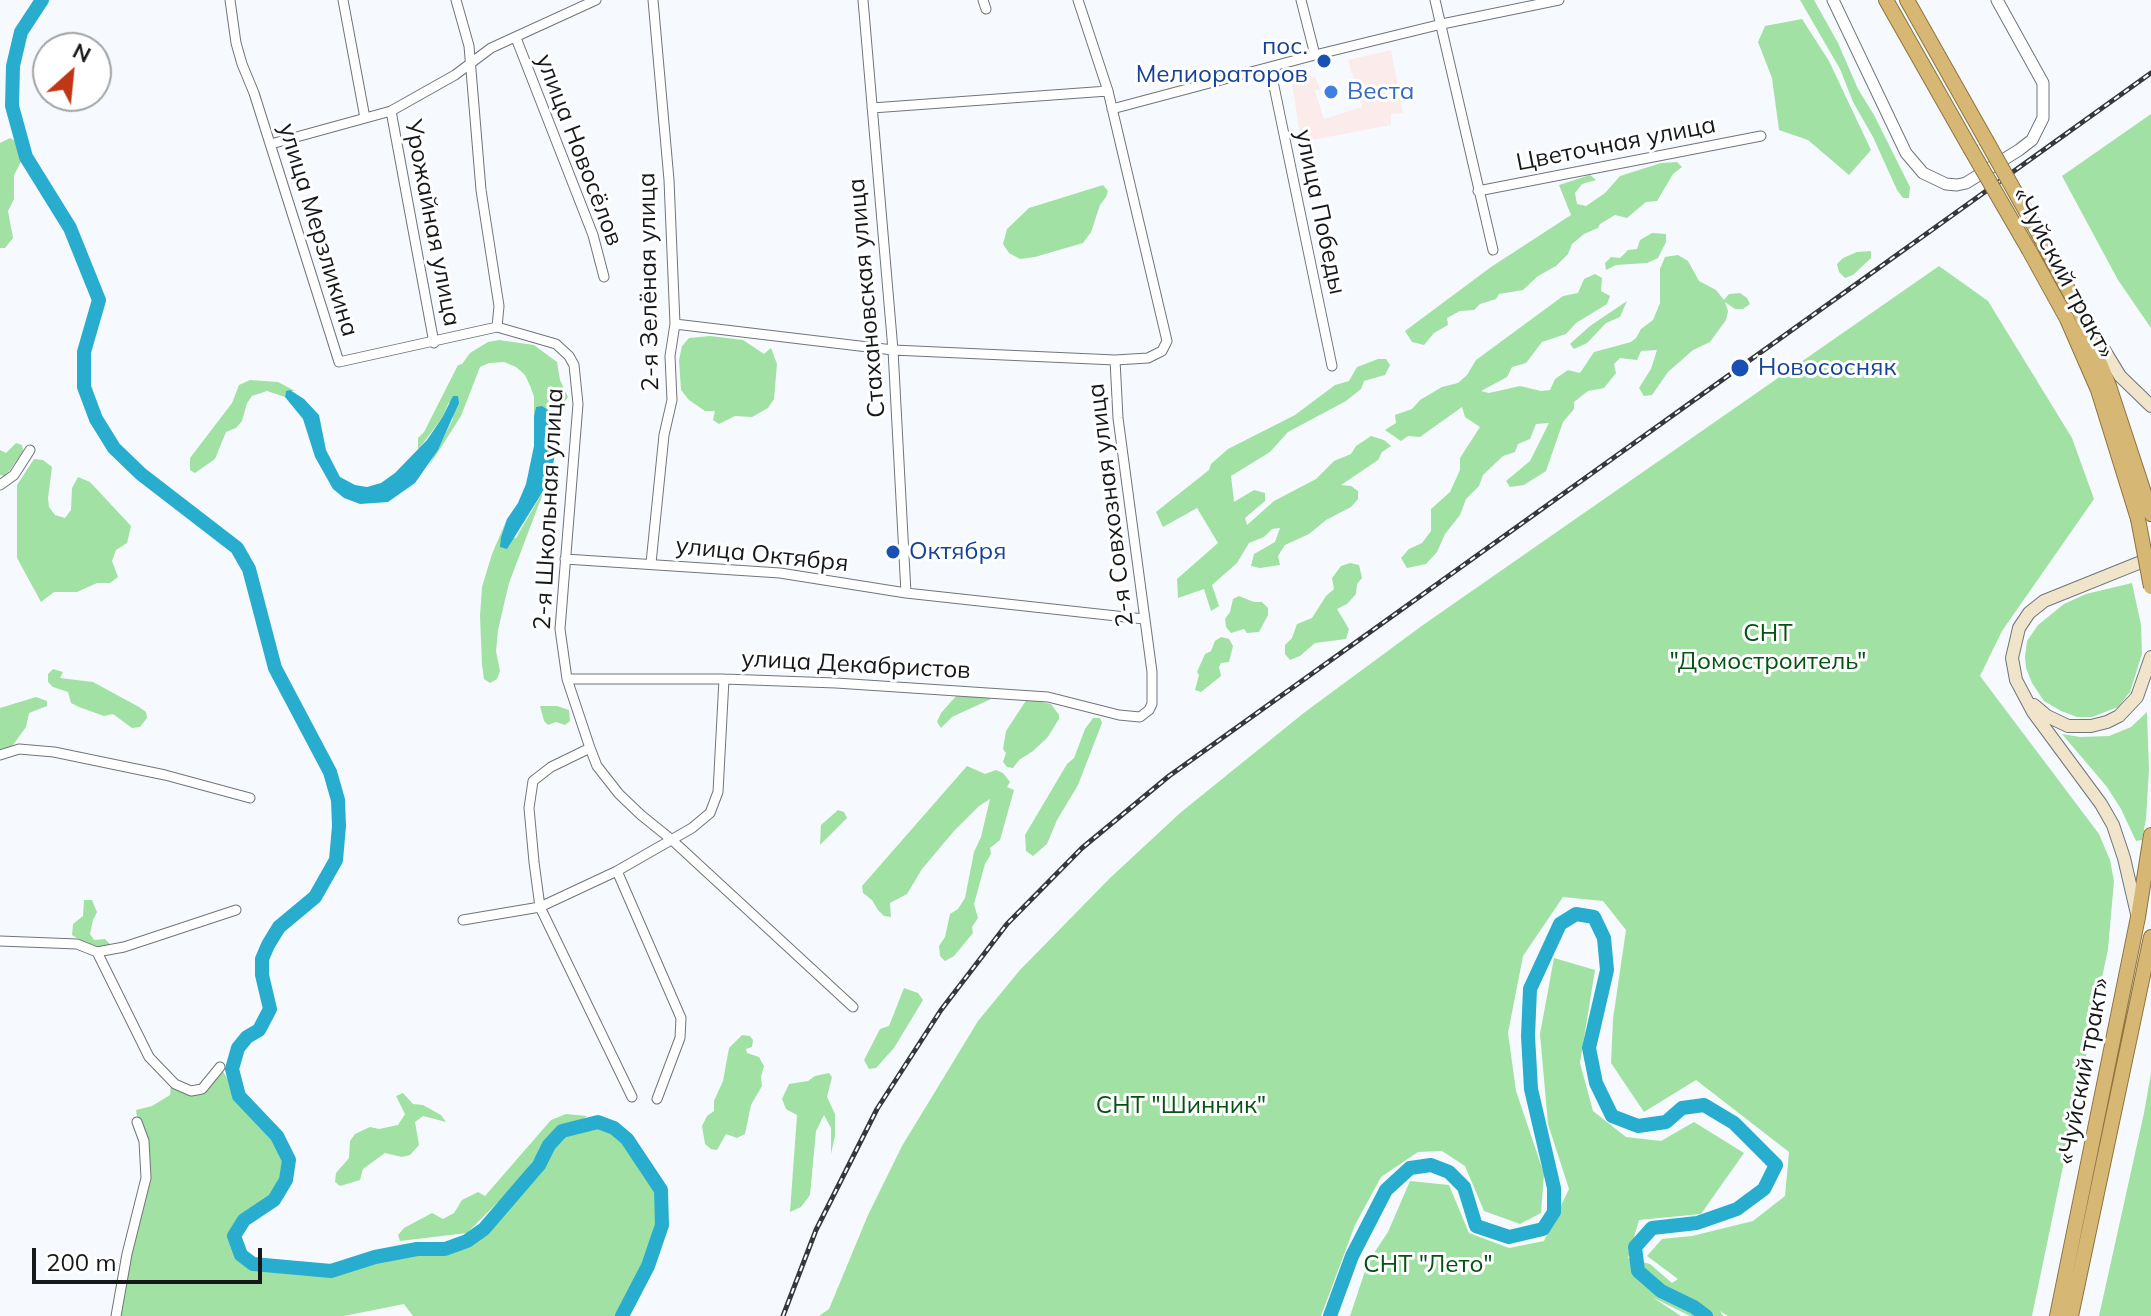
<!DOCTYPE html>
<html>
<head>
<meta charset="utf-8">
<style>
  body { margin:0 }
  #map { position:relative; width:2151px; height:1316px; overflow:hidden; background:#f6fafe; font-family:Mulish,sans-serif }
  canvas { display:block }
  .north { position:absolute; left:32px; top:32px; width:80px; height:80px; box-sizing:border-box; background:#fff; border:2px solid #a2a3a3; border-radius:50%; rotate:27deg; font-size:22px; font-weight:700; line-height:32px; text-align:center; color:#16181a }
  .north::after { content:''; display:block; margin:auto; width:28px; height:36px; background:#c13716; clip-path:polygon(50% 0,100% 100%,50% 72%,0 100%) }
  .scale { position:absolute; left:32px; top:1248px; width:230px; height:36px; box-sizing:border-box; border:4px solid #16181a; border-top:0; padding-left:10px; font-size:24px; line-height:28px; white-space:nowrap; color:#16181a; -webkit-text-stroke:6px #fff; paint-order:stroke }
</style>
</head>
<body>
<div id="map">
<canvas width="2151" height="1316"></canvas>
<div class="north">N</div>
<div class="scale">200 m</div>
</div>
<script>
const context = document.querySelector('canvas').getContext('2d');
context.lineJoin = 'round';
function fill(path, color) { context.fillStyle = color; context.fill(path, 'evenodd'); }
const poly = rows => new Path2D(rows.map(r => 'M' + r).join(''));
function trace(path, color, width, dash) { context.strokeStyle = color; context.lineWidth = width; context.lineCap = dash ? 'butt' : 'round'; context.setLineDash(dash || []); context.stroke(path); }
function drawText(font, color, halo, rows, align = 'center') {
  context.font = font + ' Mulish,sans-serif'; context.lineWidth = 6; context.setLineDash([]); context.textBaseline = 'middle'; context.strokeStyle = halo; context.fillStyle = color; for (const [text, x, y, turn = 0] of rows) {
    context.save(); context.translate(x, y); context.rotate((+turn || 0) * Math.PI / 180); context.textAlign = isNaN(turn) ? turn : align; if (halo) context.strokeText(text, 0, 0); context.fillText(text, 0, 0); context.restore();
  }
}
fill(poly([
  [1391,50,1403,113,1391,114,1391,125,1301,142,1292,83,1315,76,1320,89,1315,91,1324,119,1362,107,1348,60]
]), '#fbebea');
fill(poly([
  [1800,0,1814,0,1838,43,1858,89,1874,115,1910,187,1909,198,1903,198,1897,190,1873,137,1853,102,1840,69],
  [1802,19,1829,61,1871,150,1849,175,1808,140,1779,130,1772,78,1758,42,1765,26],
  [2151,114,2151,328,2118,280,2062,176],
  [10,138,17,142,22,160,14,175,14,199,8,211,13,238,5,248,0,248,0,143],
  [1677,162,1682,167,1673,174,1657,201,1646,202,1627,218,1615,215,1600,224,1598,228,1584,234,1572,244,1568,254,1556,266,1538,276,1523,290,1499,294,1496,299,1480,304,1474,310,1460,311,1447,318,1448,325,1434,333,1424,345,1412,342,1405,331,1491,267,1571,215,1559,185,1590,175,1596,180,1582,184,1575,193,1577,204,1586,206,1605,193,1620,176,1661,163],
  [1103,185,1108,191,1106,197,1100,205,1091,232,1083,243,1035,257,1020,259,1009,253,1003,244,1007,229,1029,208],
  [1652,233,1666,234,1666,242,1658,258,1647,263,1616,265,1606,270,1605,263,1611,257,1620,258,1628,250,1637,249,1640,240],
  [1871,251,1871,258,1853,275,1845,278,1839,272,1837,264,1843,258,1857,252],
  [1678,255,1688,261,1699,281,1716,290,1724,300,1729,294,1740,293,1747,298,1750,304,1743,309,1735,309,1725,302,1728,311,1726,320,1710,342,1693,350,1668,372,1652,395,1644,396,1639,388,1651,369,1657,350,1641,351,1637,360,1620,358,1614,364,1616,373,1604,388,1588,391,1574,402,1574,409,1563,422,1546,471,1524,485,1510,487,1506,481,1530,461,1549,423,1536,424,1530,439,1518,444,1515,452,1503,456,1483,475,1479,486,1466,499,1460,515,1445,534,1437,552,1426,564,1407,568,1401,558,1409,549,1422,543,1431,531,1431,509,1450,492,1460,470,1460,458,1480,427,1465,417,1462,407,1420,437,1408,436,1401,441,1385,430,1396,423,1395,415,1412,409,1420,400,1442,387,1458,383,1467,375,1476,360,1563,296,1578,293,1584,279,1595,274,1602,278,1601,291,1610,296,1607,304,1576,323,1566,334,1542,342,1526,363,1512,367,1507,377,1481,391,1489,393,1520,386,1541,391,1550,390,1555,379,1568,370,1580,373,1594,352,1631,342,1636,338,1641,329,1653,320,1660,303,1660,269,1665,257],
  [1939,266,1988,301,2072,438,2094,499,2002,631,1980,676,2099,834,2110,860,2114,881,2108,949,2032,1316,1728,1316,1720,1311,1723,1316,1690,1316,1652,1297,1681,1316,1350,1316,1368,1262,1388,1232,1410,1181,1449,1185,1469,1233,1509,1248,1544,1241,1569,1189,1548,1124,1540,1034,1554,958,1595,970,1580,1063,1593,1111,1626,1137,1661,1141,1694,1122,1744,1153,1701,1214,1639,1220,1628,1258,1650,1264,1672,1283,1678,1279,1647,1256,1662,1239,1692,1236,1753,1221,1785,1196,1789,1152,1696,1080,1644,1112,1611,1063,1613,1019,1626,930,1603,901,1563,897,1523,956,1508,1033,1516,1091,1544,1174,1541,1213,1520,1224,1484,1211,1465,1166,1442,1151,1418,1152,1381,1177,1355,1225,1321,1316,819,1316,829,1309,868,1215,902,1146,978,1021,1020,970,1109,879,1180,813,1305,712,1423,625],
  [1627,301,1620,317,1606,323,1587,343,1574,349,1570,344,1590,326],
  [710,336,743,340,764,354,771,348,777,364,774,399,768,408,752,417,735,416,719,424,713,420,715,411,705,411,689,400,681,390,679,360,682,346,689,338],
  [499,340,534,345,557,362,560,380,568,397,565,401,555,398,556,421,551,412,536,408,534,416,534,397,531,388,525,375,516,367,504,362,489,363,480,367,461,416,427,469,453,419,449,402,442,418,418,450,418,438,424,432,458,365,462,364,470,353,488,342],
  [1378,359,1386,359,1390,365,1385,375,1364,381,1361,389,1346,401,1288,432,1270,452,1231,476,1234,502,1254,490,1265,493,1265,501,1245,518,1247,525,1274,501,1316,479,1334,461,1351,454,1356,446,1371,436,1384,440,1391,446,1382,452,1378,460,1341,485,1351,486,1358,491,1358,499,1351,507,1326,520,1309,534,1285,545,1278,556,1280,565,1260,568,1251,566,1254,554,1275,542,1280,528,1272,529,1264,537,1249,543,1237,563,1212,585,1219,606,1211,611,1204,589,1178,598,1177,579,1218,543,1197,508,1163,527,1156,512,1209,470,1211,464,1228,449,1295,415,1335,385,1349,381,1357,367],
  [250,380,278,382,295,391,286,391,285,397,267,391,252,396,247,403,242,421,236,428,226,432,215,459,195,473,190,470,190,458,232,403,239,385],
  [16,443,22,445,23,451,10,470,4,476,0,475,0,450,6,453],
  [34,459,43,460,52,467,48,498,49,507,55,515,65,518,71,510,72,488,78,477,90,482,131,526,127,543,116,550,112,561,118,577,110,583,97,583,77,592,54,592,41,602,17,558,17,485],
  [545,488,509,583,498,630,496,651,500,671,497,679,490,683,484,679,482,665,480,616,482,587,492,554,507,519,501,537,516,538],
  [1350,563,1359,565,1362,578,1357,584,1356,594,1347,604,1337,609,1349,629,1346,639,1315,643,1300,656,1290,660,1285,654,1285,645,1292,638,1297,624,1312,618,1326,596,1334,589,1332,578,1341,566],
  [2132,583,2141,625,2142,654,2130,692,2118,707,2092,717,2077,717,2061,711,2044,701,2032,683,2026,668,2025,657,2027,641,2038,625,2064,604,2086,594],
  [1239,596,1254,602,1262,602,1268,608,1268,615,1259,632,1247,633,1244,629,1231,633,1226,627,1225,619,1230,612,1233,599],
  [1221,637,1229,639,1233,646,1229,662,1221,663,1219,667,1221,676,1201,692,1195,690,1199,675,1197,672,1205,654,1211,651,1215,641],
  [53,669,63,672,60,678,93,682,139,707,146,712,147,718,140,727,132,728,113,714,104,716,79,707,71,703,68,692,53,687,48,682,48,674],
  [957,695,984,695,991,699,952,717,941,728,937,722,941,713],
  [36,697,47,701,47,706,29,713,26,727,13,745,0,751,0,708],
  [1027,699,1051,704,1059,715,1059,719,1047,738,1033,751,1019,760,1013,768,1007,767,1003,762,1006,753,1003,749,1006,731],
  [540,706,557,706,569,710,570,721,565,725,556,722,548,725,544,721],
  [2147,712,2149,770,2146,819,2142,840,2136,841,2121,809,2107,787,2062,734,2080,737,2109,736,2131,727],
  [1093,718,1100,718,1102,723,1078,785,1057,820,1047,844,1033,856,1026,851,1025,835,1067,764,1074,758,1085,729],
  [967,766,985,774,996,770,1003,773,1010,782,1007,787,1014,790,1000,840,990,848,991,854,985,864,974,904,978,918,972,927,973,933,954,956,945,961,940,956,939,946,945,937,950,914,958,909,965,898,974,852,981,837,990,799,979,806,954,831,922,869,907,894,890,903,891,917,884,916,878,910,872,900,863,893,862,886],
  [838,810,844,812,847,818,820,845,821,825],
  [84,900,92,900,97,912,93,920,90,934,94,940,105,939,112,946,95,949,72,935,73,924,83,916],
  [904,988,918,993,923,1000,894,1048,876,1068,869,1069,864,1060,880,1029,889,1026],
  [742,1035,750,1036,753,1040,752,1047,746,1049,747,1053,759,1057,764,1066,761,1077,762,1086,751,1105,745,1134,737,1138,726,1134,717,1150,711,1149,705,1144,702,1126,707,1116,714,1111,714,1101,723,1081,729,1048],
  [220,1067,239,1096,277,1136,289,1160,286,1180,274,1200,241,1226,235,1236,241,1255,254,1264,331,1271,375,1257,417,1249,445,1249,467,1241,484,1229,539,1165,549,1145,562,1131,598,1122,614,1128,627,1139,661,1190,660,1232,648,1266,622,1316,413,1316,404,1304,344,1316,116,1316,146,1178,136,1110,152,1106,170,1095,171,1084,202,1089],
  [829,1073,832,1077,827,1097,835,1114,835,1136,831,1154,831,1128,824,1115,816,1131,810,1195,801,1207,790,1212,797,1115,786,1109,782,1099,789,1084,808,1081,815,1076],
  [2151,1073,2151,1316,2099,1316,2144,1113],
  [403,1093,413,1104,423,1105,441,1115,446,1122,423,1116,415,1122,419,1145,410,1155,402,1157,385,1153,363,1169,360,1180,340,1186,335,1182,336,1173,349,1158,350,1141,355,1134,370,1127,379,1129,398,1125,405,1114,396,1096],
  [566,1114,587,1116,579,1123,558,1128,513,1187,467,1233,400,1241,398,1235,404,1228,432,1213,443,1219,454,1213,462,1200,478,1192,485,1196,551,1120]
]), '#a1e1a3');
fill(poly([
  [290,390,304,399,319,415,326,450,340,477,355,485,367,487,381,483,395,473,427,440,442,418,453,396,458,396,459,403,438,450,415,483,388,502,360,504,344,498,333,489,315,457,303,419,285,397,286,391],
  [542,406,551,412,556,421,558,442,553,464,545,488,507,549,500,547,501,537,507,519,518,503,526,484,534,446,534,416,536,407]
]), '#29adcf');
trace(poly([
  [42,0,21,32,13,66,12,106,26,157,70,228,99,300,84,352,84,387,96,419,114,448,141,474,237,548,249,569,275,668,330,772,338,800,339,826,336,860,315,897,279,927,268,945,262,959,262,975,270,1009,259,1030,247,1037,238,1048,232,1069,239,1096,277,1136,289,1160,286,1180,274,1200,244,1220,234,1236,241,1255,253,1264,331,1271,375,1257,417,1249,445,1249,467,1241,484,1229,539,1165,549,1145,562,1131,598,1122,614,1128,627,1139,661,1190,662,1225,648,1266,622,1316],
  [1330,1316,1352,1256,1386,1190,1410,1168,1431,1165,1449,1172,1464,1187,1476,1226,1509,1237,1543,1229,1554,1212,1554,1188,1531,1089,1528,1036,1530,989,1560,924,1576,914,1594,917,1604,938,1607,970,1589,1048,1596,1083,1612,1116,1638,1126,1666,1122,1682,1108,1704,1105,1734,1123,1776,1165,1764,1189,1737,1209,1697,1223,1652,1228,1635,1247,1638,1271,1661,1291,1694,1307,1706,1316]
]), '#29adcf', 14);
const minor = poly([
  [230,0,236,43,242,64,254,93,339,362,497,327],
  [343,0,365,118],
  [456,0,469,46,481,190,499,306,497,327,556,344,569,356,574,365,578,404,560,629,567,679,590,748,597,766,619,794,641,815,672,840,853,1007],
  [863,0,893,350,906,593],
  [983,0,986,9],
  [1301,0,1315,55],
  [1435,0,1493,250],
  [516,38,593,235,604,277],
  [1270,67,1332,366],
  [872,108,1108,91],
  [1112,109,1315,55,1442,24,1559,0],
  [391,111,434,343],
  [271,144,391,111,455,75,491,48,596,0],
  [1478,191,1761,136],
  [675,324,893,350,1115,360],
  [0,485,14,475,30,450],
  [565,559,780,573,906,593,1144,619],
  [651,563,664,435,672,400,670,356,675,324,669,180,653,0],
  [567,679,724,679,836,683,1048,697,1119,715,1140,717,1149,710,1152,704,1152,672,1118,418,1115,360,1148,358,1162,351,1167,341,1108,91,1078,0],
  [590,748,551,767,533,781,529,808,534,862,540,907,632,1097],
  [0,755,19,749,54,752,165,775,250,798],
  [617,871,681,1018,680,1038,657,1099],
  [463,920,540,907,617,871,692,828,710,813,718,792,724,679],
  [0,941,77,944,97,952,124,947,236,910],
  [97,952,149,1057,175,1084,191,1091,202,1089,220,1067],
  [116,1316,127,1254,146,1178,144,1141,137,1122]
]);
const tertiary = poly([
  [1833,0,1906,153,1923,173,1946,184,1957,185,1966,183,2019,150,2032,140,2043,118,2043,83,1997,0]
]);
const secondary = poly([
  [2092,330,2120,376,2151,406],
  [2034,705,2047,716,2068,726,2091,726,2107,722,2119,716,2137,697,2151,657],
  [2137,914,2124,858,2113,825,2101,804,2033,712,2016,680,2012,658,2019,628,2029,613,2044,601,2151,558]
]);
const trunk = poly([
  [1886,0,1970,148],
  [1907,0,1986,140],
  [2042,240,2079,310,2109,386,2151,514],
  [2029,250,2067,319,2098,390,2138,519],
  [2057,1316,2138,917,2151,835],
  [2071,1316,2151,937]
]);
trace(minor, '#70757b', 11);
trace(tertiary, '#70757b', 13);
trace(secondary, '#70757b', 14);
trace(trunk, '#8d743e', 16);
trace(minor, '#fff', 9);
trace(tertiary, '#fff', 11);
trace(secondary, '#f0e4cb', 12);
trace(trunk, '#d7b774', 14);
const rail = poly([
  [783,1316,816,1230,877,1109,941,1010,1007,924,1082,848,1169,776,2151,73]
]);
trace(rail, '#36383b', 5);
trace(rail, '#fff', 2, [6]);
const trunkBridge = poly([
  [1986,140,2042,240],
  [1970,148,2029,250],
  [2138,519,2151,587]
]);
trace(trunkBridge, '#8d743e', 16, []);
trace(trunkBridge, '#d7b774', 14);
for (const [x, y, r, color] of [
  [1324,61,8,"#1a4fb4"],
  [1331,92,8,"#3f7fe0"],
  [1740,368,10,"#1a4fb4"],
  [893,552,8,"#1a4fb4"]
]) { const dot = new Path2D(); dot.arc(x, y, r, 0, 2 * Math.PI); context.fillStyle = color; context.fill(dot); trace(dot, '#fff', 3); }
drawText('24px', '#164399', '#fff', [
  ["пос.",1308,47,"right"],
  ["Мелиораторов",1308,75,"right"],
  ["Новососняк",1758,368],
  ["Октября",909,552]
], 'left');
drawText('24px', '#366cbe', '#fff', [
  ["Веста",1347,92]
], 'left');
drawText('24px', '#16181a', '#fff', [
  ["Цветочная улица",1616,144,-11],
  ["улица Новосёлов",579,150,69],
  ["улица Победы",1320,212,78],
  ["Урожайная улица",432,223,79],
  ["улица Мерзликина",318,230,73],
  ["«Чуйский тракт»",2063,273,62],
  ["2-я Зелёная улица",649,282,-91],
  ["Стахановская улица",867,298,-95],
  ["2-я Совхозная улица",1111,505,-97],
  ["2-я Школьная улица",549,509,-87],
  ["улица Октября",762,555,6],
  ["улица Декабристов",856,665,3],
  ["«Чуйский тракт»",2084,1071,-79]
]);
drawText('24px', '#045313', '#fff', [
  ["СНТ",1768,634],
  ["\"Домостроитель\"",1768,662],
  ["СНТ \"Шинник\"",1181,1106],
  ["СНТ \"Лето\"",1428,1265]
]);
</script>
</body>
</html>
